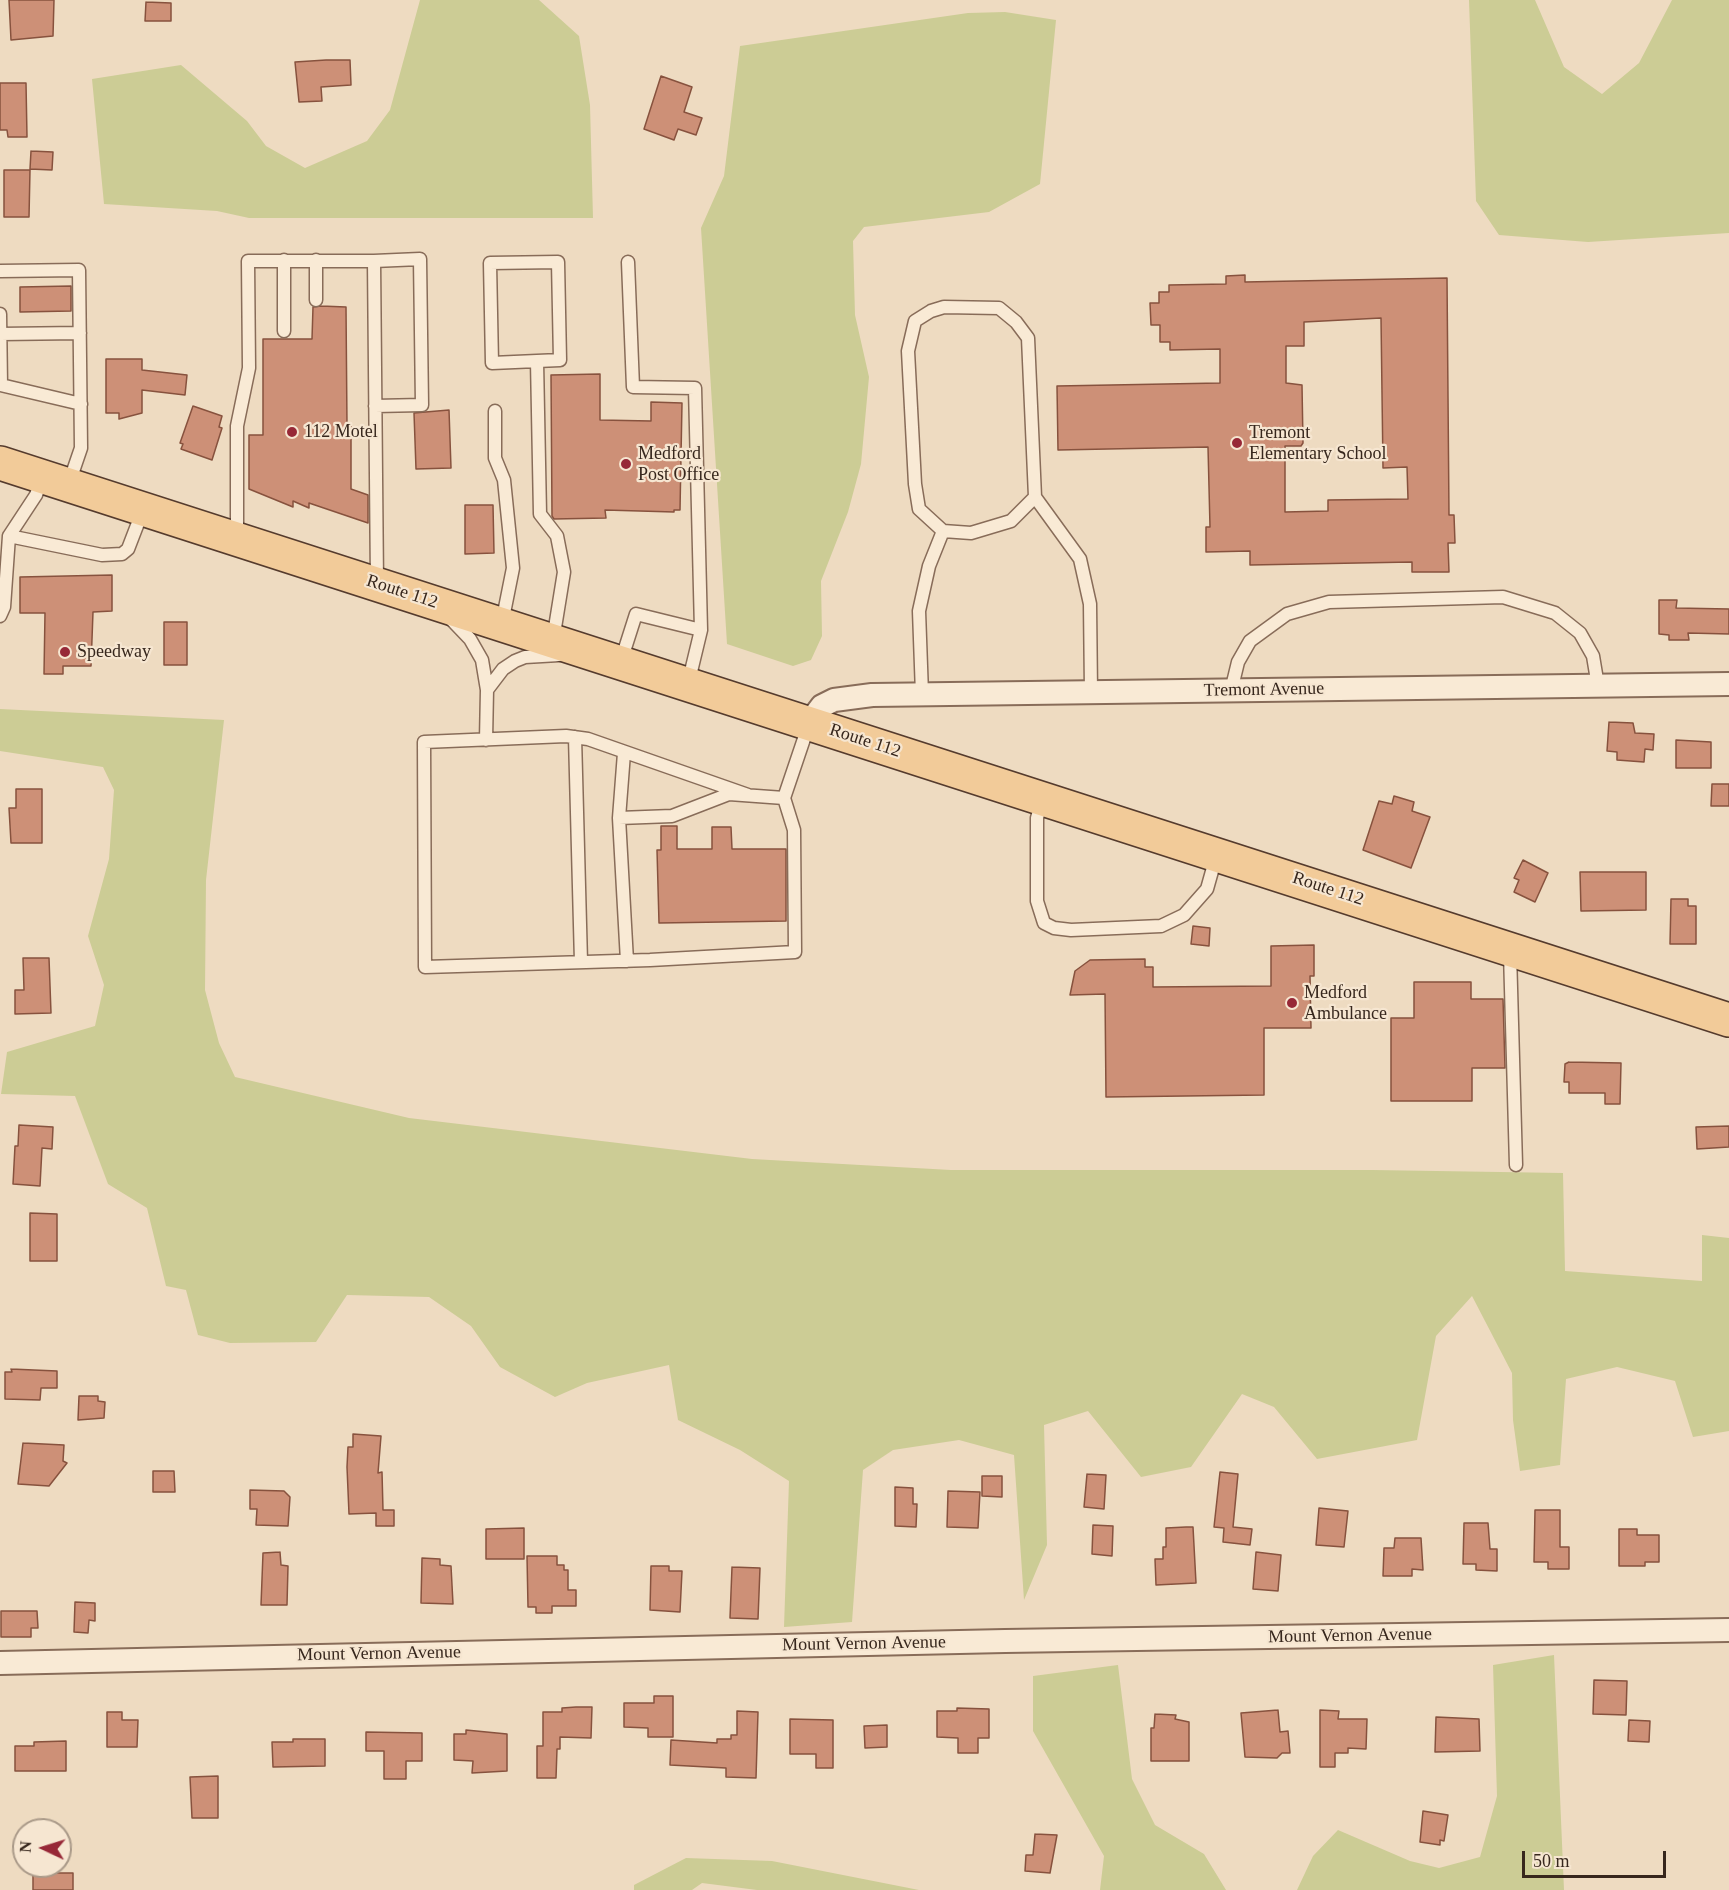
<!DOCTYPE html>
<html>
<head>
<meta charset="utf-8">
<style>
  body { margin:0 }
  #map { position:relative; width:1729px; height:1890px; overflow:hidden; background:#eedbc1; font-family:"Times New Roman",serif }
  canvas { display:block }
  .north { position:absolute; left:12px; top:1818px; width:60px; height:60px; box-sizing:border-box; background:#f6e6d1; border:2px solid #aa9a89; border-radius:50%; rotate:274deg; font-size:16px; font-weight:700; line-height:24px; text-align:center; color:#37271d }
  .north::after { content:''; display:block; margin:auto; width:21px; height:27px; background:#972837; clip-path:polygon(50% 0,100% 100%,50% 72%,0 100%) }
  .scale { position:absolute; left:1522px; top:1851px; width:144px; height:27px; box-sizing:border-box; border:3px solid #37271d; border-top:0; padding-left:8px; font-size:18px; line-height:21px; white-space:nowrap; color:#37271d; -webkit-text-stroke:4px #f6e6d1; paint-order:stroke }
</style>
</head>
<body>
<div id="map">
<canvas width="1729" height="1890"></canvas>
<div class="north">N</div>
<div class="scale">50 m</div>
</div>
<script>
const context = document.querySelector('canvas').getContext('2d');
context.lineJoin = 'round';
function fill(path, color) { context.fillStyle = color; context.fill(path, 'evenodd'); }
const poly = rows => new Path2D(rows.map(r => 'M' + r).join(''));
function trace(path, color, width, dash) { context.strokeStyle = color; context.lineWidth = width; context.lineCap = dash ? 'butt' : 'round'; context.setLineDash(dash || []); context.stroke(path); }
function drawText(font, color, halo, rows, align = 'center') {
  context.font = font + ' "Times New Roman",serif'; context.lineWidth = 4.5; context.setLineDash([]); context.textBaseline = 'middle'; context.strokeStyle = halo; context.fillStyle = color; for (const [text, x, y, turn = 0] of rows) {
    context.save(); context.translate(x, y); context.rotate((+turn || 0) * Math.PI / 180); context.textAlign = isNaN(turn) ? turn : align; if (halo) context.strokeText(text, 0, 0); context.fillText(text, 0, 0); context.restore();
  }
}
fill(poly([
  [420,0,539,0,579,36,590,105,593,218,249,218,217,211,104,204,92,79,181,65,247,121,266,146,305,168,367,141,390,110],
  [1469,0,1535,0,1564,67,1602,94,1639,63,1672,0,1729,0,1729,233,1588,242,1499,235,1476,201],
  [1005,12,1056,20,1040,184,989,212,864,227,853,241,855,315,869,377,861,464,848,512,821,581,822,636,811,660,793,666,727,644,701,228,724,176,740,46,968,13],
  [0,709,224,720,206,880,205,990,219,1043,235,1077,409,1118,752,1159,951,1170,1373,1170,1563,1173,1565,1271,1702,1281,1702,1235,1729,1238,1729,1431,1693,1437,1675,1381,1617,1367,1566,1379,1560,1465,1520,1471,1513,1420,1512,1373,1472,1296,1436,1336,1417,1440,1317,1459,1274,1407,1242,1394,1191,1467,1141,1477,1088,1411,1044,1425,1047,1545,1024,1600,1014,1455,959,1440,893,1450,863,1470,852,1622,784,1627,789,1481,740,1450,678,1420,669,1365,587,1383,555,1397,500,1367,471,1326,429,1297,347,1295,316,1342,230,1343,198,1335,186,1290,166,1286,147,1208,108,1184,75,1096,1,1094,7,1052,95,1026,104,985,88,936,109,859,114,790,103,767,0,751],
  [1554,1655,1564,1890,1297,1890,1313,1856,1338,1830,1410,1861,1439,1868,1480,1857,1497,1796,1493,1665],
  [1118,1665,1132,1779,1155,1825,1204,1854,1226,1890,1100,1890,1104,1856,1033,1731,1033,1676],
  [686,1858,772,1861,919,1890,757,1890,702,1883,692,1890,634,1890,634,1885]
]), '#cccc95');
const building = poly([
  [9,0,54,0,53,36,11,40,9,0],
  [146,2,171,3,171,21,145,21,146,2],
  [326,60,350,60,351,85,321,87,322,101,299,102,295,62,326,60],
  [661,76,692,87,684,112,702,118,696,135,678,129,674,140,644,129,661,76],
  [0,83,26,83,27,137,8,137,7,130,0,130,0,83],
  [31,151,53,152,52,170,30,169,31,151],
  [4,170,30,170,29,217,4,217,4,170],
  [1245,275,1245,282,1447,278,1449,515,1454,515,1455,543,1448,543,1449,572,1412,572,1412,562,1250,565,1250,551,1206,552,1206,527,1210,527,1208,447,1058,450,1057,386,1220,383,1220,349,1170,350,1170,342,1160,342,1160,325,1151,325,1150,303,1159,303,1159,292,1169,292,1169,285,1226,284,1226,276,1245,275],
  [1381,318,1383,468,1407,467,1408,499,1328,500,1328,511,1285,512,1285,446,1301,446,1303,443,1302,385,1286,383,1286,346,1304,346,1304,322,1381,318],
  [71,286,71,311,20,312,20,287,71,286],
  [321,306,346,307,347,426,351,426,351,489,368,495,368,523,309,503,309,508,293,501,293,507,249,489,249,435,263,435,263,339,312,339,313,307,321,306],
  [106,359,142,359,142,370,187,375,185,395,142,390,142,413,119,419,119,413,106,413,106,359],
  [600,374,600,420,651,421,651,402,682,403,680,510,674,510,674,512,605,510,606,518,554,519,552,516,551,375,600,374],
  [193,406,222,416,219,427,222,428,212,460,181,449,183,444,180,443,193,406],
  [449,410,451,468,416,469,414,413,449,410],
  [465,505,493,505,494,553,465,554,465,505],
  [112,575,112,611,93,612,91,666,63,666,63,674,44,674,45,613,20,613,20,577,112,575],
  [1659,600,1677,600,1676,608,1729,609,1729,634,1688,633,1689,640,1669,640,1669,635,1659,634,1659,600],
  [164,622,187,622,187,665,164,665,164,622],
  [1609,722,1633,723,1635,733,1654,734,1653,750,1645,749,1644,762,1617,760,1617,752,1607,751,1609,722],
  [1676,740,1711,742,1711,768,1676,768,1676,740],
  [1712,784,1729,784,1729,806,1711,806,1712,784],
  [16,789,42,789,42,843,11,843,9,808,16,808,16,789],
  [1394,796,1414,802,1412,811,1430,817,1411,868,1363,850,1379,801,1392,804,1394,796],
  [661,826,677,826,677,849,712,849,712,827,731,827,732,849,786,849,786,921,659,923,657,850,661,850,661,826],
  [1523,860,1548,873,1535,902,1514,892,1519,880,1514,878,1523,860],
  [1580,872,1646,872,1646,910,1581,911,1580,872],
  [1671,899,1688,899,1688,906,1696,906,1696,944,1670,944,1671,899],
  [1193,926,1210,928,1209,946,1191,944,1193,926],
  [1314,945,1314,976,1310,976,1311,1028,1264,1028,1264,1095,1106,1097,1105,994,1070,995,1075,971,1090,960,1145,959,1145,967,1153,967,1153,987,1271,986,1271,946,1314,945],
  [23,958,49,958,51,1013,15,1014,15,990,24,990,23,958],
  [1414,982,1471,982,1471,999,1503,999,1505,1068,1472,1068,1472,1101,1391,1101,1391,1018,1414,1018,1414,982],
  [1569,1062,1621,1063,1620,1104,1605,1104,1605,1093,1569,1093,1569,1082,1564,1082,1565,1064,1569,1062],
  [19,1125,53,1127,52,1149,42,1148,40,1186,13,1184,15,1146,18,1146,19,1125],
  [1729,1126,1729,1147,1697,1149,1696,1127,1729,1126],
  [30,1213,57,1214,57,1261,30,1261,30,1213],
  [11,1369,57,1371,57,1388,41,1388,40,1400,5,1399,5,1372,12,1372,11,1369],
  [79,1396,98,1396,98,1401,105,1402,104,1418,78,1420,79,1396],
  [353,1434,381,1436,378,1473,382,1472,383,1510,394,1510,394,1526,376,1526,376,1513,349,1514,347,1467,348,1447,353,1447,353,1434],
  [23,1443,64,1445,63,1461,67,1463,49,1486,18,1484,23,1443],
  [153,1471,174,1471,175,1492,153,1492,153,1471],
  [1220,1472,1238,1474,1233,1527,1252,1529,1250,1545,1223,1542,1224,1528,1214,1527,1220,1472],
  [1087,1474,1106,1475,1104,1509,1084,1507,1087,1474],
  [982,1476,1002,1476,1002,1497,982,1496,982,1476],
  [895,1487,913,1488,913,1504,917,1504,916,1527,895,1526,895,1487],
  [250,1490,284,1491,290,1497,288,1526,256,1525,257,1509,250,1509,250,1490],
  [948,1491,980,1492,978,1528,947,1527,948,1491],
  [1319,1508,1348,1511,1344,1547,1316,1545,1319,1508],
  [1535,1510,1560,1510,1560,1547,1569,1547,1569,1569,1548,1569,1548,1562,1534,1562,1535,1510],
  [1464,1523,1488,1523,1490,1549,1497,1549,1497,1571,1476,1570,1476,1564,1463,1564,1464,1523],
  [1093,1525,1113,1526,1112,1556,1092,1554,1093,1525],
  [1186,1527,1193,1527,1196,1583,1156,1585,1155,1559,1163,1559,1163,1547,1166,1547,1166,1528,1186,1527],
  [524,1528,524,1559,486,1559,486,1529,524,1528],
  [1619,1529,1637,1529,1637,1535,1659,1535,1659,1562,1645,1562,1645,1566,1619,1566,1619,1529],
  [1395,1538,1421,1538,1423,1570,1412,1569,1412,1576,1383,1576,1384,1548,1394,1548,1395,1538],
  [280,1552,281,1565,288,1566,287,1605,261,1605,263,1553,280,1552],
  [1256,1552,1281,1555,1278,1591,1253,1589,1256,1552],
  [527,1556,557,1556,557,1565,564,1565,564,1570,568,1570,568,1590,576,1590,576,1606,552,1606,552,1613,536,1613,536,1607,528,1607,527,1556],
  [422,1558,440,1559,440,1565,451,1566,453,1604,421,1603,422,1558],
  [651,1566,669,1566,669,1571,682,1571,680,1612,650,1610,651,1566],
  [732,1567,760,1568,758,1619,730,1618,732,1567],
  [75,1602,95,1603,95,1621,89,1620,88,1633,74,1632,75,1602],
  [1,1611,37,1611,38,1628,31,1628,31,1637,1,1637,1,1611],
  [1594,1680,1627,1681,1626,1715,1593,1714,1594,1680],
  [654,1696,673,1696,673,1737,648,1737,648,1728,624,1727,624,1703,654,1703,654,1696],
  [576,1707,592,1707,591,1738,560,1737,560,1749,557,1749,556,1778,537,1778,537,1746,543,1746,543,1712,562,1712,562,1708,576,1707],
  [957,1708,989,1709,989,1738,978,1738,978,1753,958,1753,958,1738,937,1737,937,1711,957,1711,957,1708],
  [1278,1710,1280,1732,1288,1731,1290,1753,1282,1753,1277,1758,1245,1757,1241,1713,1278,1710],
  [1320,1710,1339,1711,1338,1719,1367,1719,1366,1749,1348,1748,1348,1753,1335,1753,1335,1767,1320,1767,1320,1710],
  [737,1711,758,1712,756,1778,726,1777,726,1768,670,1765,671,1740,717,1743,717,1739,731,1739,731,1735,737,1735,737,1711],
  [107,1712,122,1712,122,1720,138,1720,137,1747,107,1747,107,1712],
  [1155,1714,1176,1715,1175,1719,1189,1722,1189,1761,1151,1761,1151,1728,1154,1728,1155,1714],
  [1436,1717,1479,1719,1480,1751,1435,1752,1436,1717],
  [790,1719,833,1720,833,1768,816,1768,816,1754,790,1754,790,1719],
  [1629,1720,1650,1721,1649,1742,1628,1741,1629,1720],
  [887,1725,887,1747,865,1748,864,1726,887,1725],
  [466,1730,507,1734,507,1771,472,1773,473,1761,454,1760,454,1734,466,1734,466,1730],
  [366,1732,422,1733,422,1761,406,1761,406,1779,384,1779,384,1751,366,1751,366,1732],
  [293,1739,325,1739,325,1766,273,1767,272,1742,293,1742,293,1739],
  [66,1741,66,1771,15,1771,15,1746,34,1746,34,1742,66,1741],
  [218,1776,218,1818,192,1818,190,1777,218,1776],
  [1423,1811,1448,1815,1444,1841,1440,1840,1440,1845,1420,1842,1423,1811],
  [1035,1834,1057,1835,1050,1873,1025,1871,1026,1855,1033,1855,1035,1834],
  [33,1873,73,1873,73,1890,33,1890,33,1873]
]);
fill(building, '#cd9077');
trace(building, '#87523e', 1.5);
const lane = poly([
  [284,260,284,331],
  [316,260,316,300],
  [374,261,420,259,422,405,375,406],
  [628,262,633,387,695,388,701,630,688,684],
  [0,271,79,270,81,448,69,483],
  [0,314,1,385,81,404],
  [0,334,80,333],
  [537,361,560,360,558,262,490,263,492,363,537,361,540,514,557,536,564,572,553,640],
  [495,411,495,458,504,480,513,568,502,623],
  [1035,497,1011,521,971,533,943,531,919,509,915,484,908,351,915,321,931,311,944,307,999,308,1016,322,1028,338,1035,497,1080,559,1090,604,1091,692],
  [9,536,102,555,122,554,128,549,143,510],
  [237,538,237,426,249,368,248,261,374,261,377,583],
  [0,616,4,607,9,536,36,495,42,478],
  [448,616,470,639,482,660,487,690,486,740],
  [621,661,636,614,701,630],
  [487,690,503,669,515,661,525,657,559,655],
  [1231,691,1238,662,1250,641,1287,614,1329,602,1503,597,1555,613,1580,633,1593,656,1598,686],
  [922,694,919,611,929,566,943,531],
  [575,737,581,962],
  [624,753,619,818,627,961],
  [748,795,588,739,566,736,424,742,425,967,650,960,795,952,794,830,784,798,809,724],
  [1042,800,1037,818,1037,901,1044,923,1054,928,1071,930,1161,926,1184,915,1207,889,1216,857],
  [619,818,672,816,729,794,784,798],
  [1510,953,1516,1165]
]);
const street = poly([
  [809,723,822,706,834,700,872,695,1729,684],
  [0,1663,1005,1641,1729,1630]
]);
const primary = poly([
  [0,463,1729,1020]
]);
trace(lane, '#886c59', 15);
trace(street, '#886c59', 26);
trace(primary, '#553b2d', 36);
trace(lane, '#f9ead5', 12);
trace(street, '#f9ead5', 22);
trace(primary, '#f2cb99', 33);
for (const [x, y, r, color] of [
  [292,432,6,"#972837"],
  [1237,443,6,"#972837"],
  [626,464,6,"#972837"],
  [65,652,6,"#972837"],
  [1292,1003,6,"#972837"]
]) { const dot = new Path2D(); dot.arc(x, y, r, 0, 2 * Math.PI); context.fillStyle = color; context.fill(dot); trace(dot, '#f6e6d1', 2); }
drawText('18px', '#37271d', '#f6e6d1', [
  ["112 Motel",304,432],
  ["Tremont",1249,433],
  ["Elementary School",1249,454],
  ["Medford",638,454],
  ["Post Office",638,475],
  ["Speedway",77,652],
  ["Medford",1304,993],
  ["Ambulance",1304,1014]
], 'left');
drawText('18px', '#37271d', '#f6e6d1', [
  ["Route 112",402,592,18],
  ["Tremont Avenue",1264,690,-1],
  ["Route 112",865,741,18],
  ["Route 112",1328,889,18],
  ["Mount Vernon Avenue",1350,1636,-1],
  ["Mount Vernon Avenue",864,1644,-1],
  ["Mount Vernon Avenue",379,1654,-1]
]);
</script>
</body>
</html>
